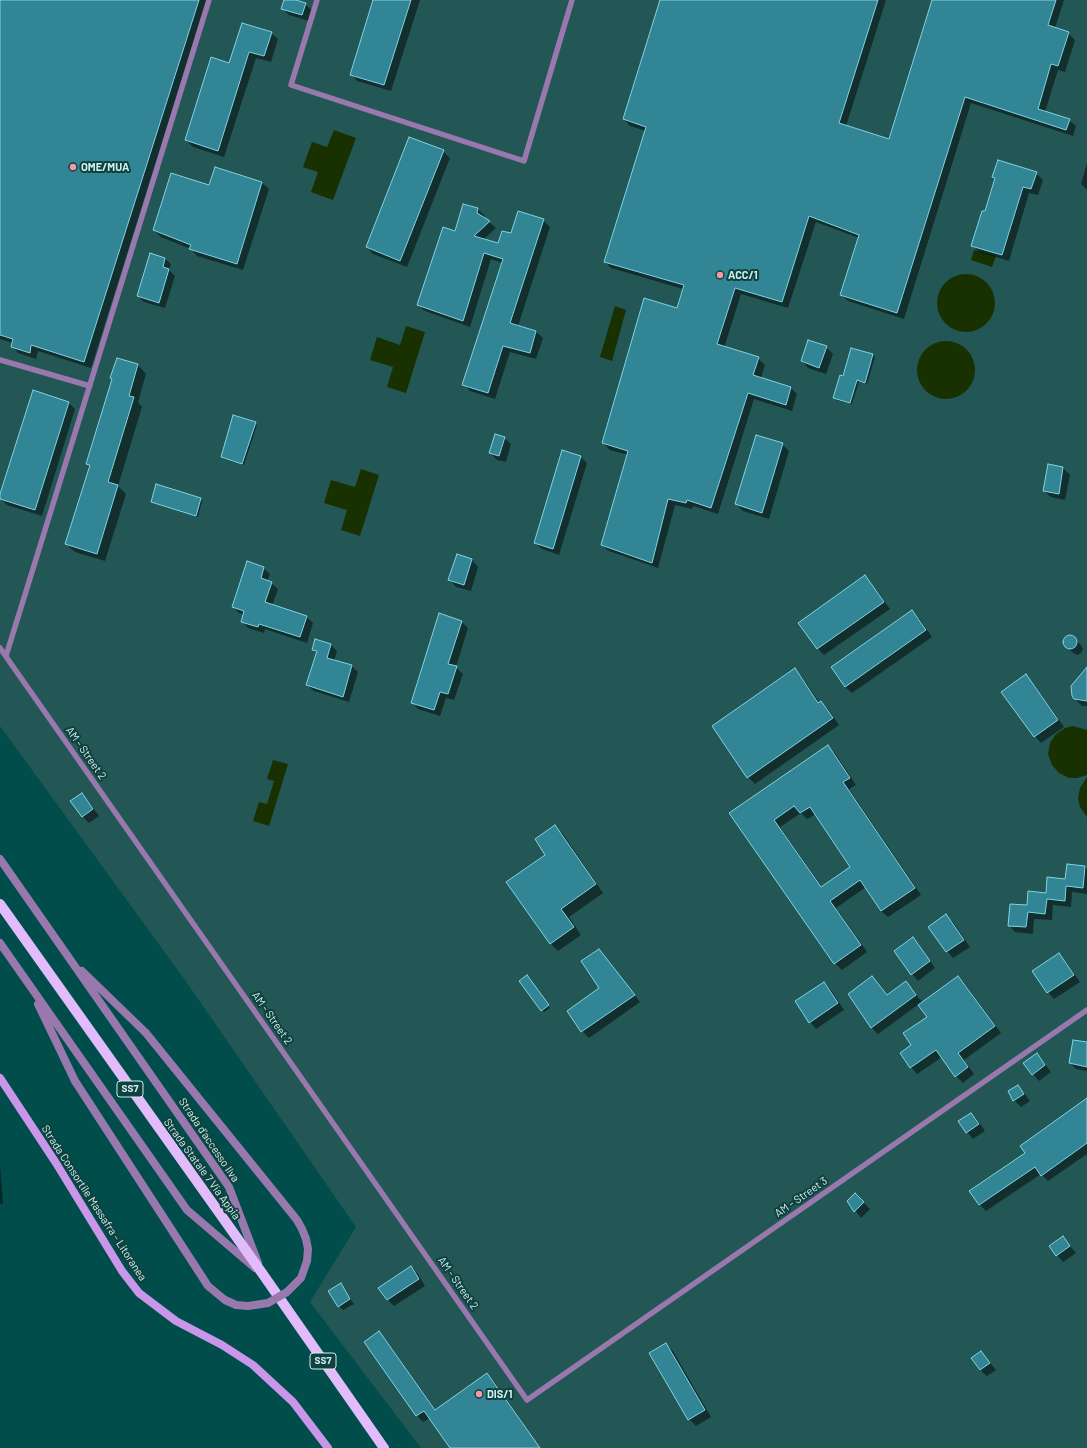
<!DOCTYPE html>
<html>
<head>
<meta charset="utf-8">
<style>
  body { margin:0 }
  canvas { display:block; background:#004d4b }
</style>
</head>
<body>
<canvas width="1087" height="1448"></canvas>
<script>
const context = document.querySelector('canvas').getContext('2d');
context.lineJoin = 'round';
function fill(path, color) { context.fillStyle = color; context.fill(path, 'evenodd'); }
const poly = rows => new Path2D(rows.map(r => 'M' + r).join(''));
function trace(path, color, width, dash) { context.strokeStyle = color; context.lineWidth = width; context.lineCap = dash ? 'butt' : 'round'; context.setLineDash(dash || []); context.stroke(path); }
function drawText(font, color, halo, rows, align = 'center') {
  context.font = font + ' Barlow,sans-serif'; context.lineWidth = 4; context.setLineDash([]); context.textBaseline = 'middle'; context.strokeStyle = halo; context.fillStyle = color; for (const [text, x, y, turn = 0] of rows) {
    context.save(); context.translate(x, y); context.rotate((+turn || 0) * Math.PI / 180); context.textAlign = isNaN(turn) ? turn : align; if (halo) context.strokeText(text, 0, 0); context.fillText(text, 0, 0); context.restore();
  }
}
fill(poly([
  [0,0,1087,0,1087,1448,421,1448,310,1302,356,1227,185,980,0,726]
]), '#235755');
fill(poly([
  [334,130,356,138,333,200,311,192,318,172,303,167,312,142,327,147],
  [974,250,996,256,992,267,971,260],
  '937 303a29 29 0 1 1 58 0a29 29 0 1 1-58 0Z',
  [615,306,626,310,612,361,600,357],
  [406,326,425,332,406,393,387,387,393,367,370,360,377,337,400,345],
  '917 370a29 29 0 1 1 58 0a29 29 0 1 1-58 0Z',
  [361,469,379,475,360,536,341,530,347,510,324,503,331,480,355,487],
  [1073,726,1087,730,1087,775,1077,778,1069,778,1059,773,1052,765,1048,754,1050,743,1056,734,1065,728],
  [273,760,288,764,269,826,253,821,259,802,267,804,274,781,267,779],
  [1087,777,1087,817,1080,807,1078,798,1080,788]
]), '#193001');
fill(poly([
  [0,0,207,0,91,368,38,351,36,359,18,353,12,346,13,343,0,339],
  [285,0,293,0,305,4,312,10,309,21,289,15,282,8],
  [374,0,420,0,391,91,357,81,351,74],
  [661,0,886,0,846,126,890,140,933,0,1064,0,1055,28,1068,33,1075,40,1065,72,1058,70,1045,112,1069,120,1076,126,1073,136,971,103,904,319,848,301,841,294,859,238,816,222,788,308,741,294,724,348,758,358,765,365,761,378,791,388,797,394,792,411,754,399,718,514,693,506,692,509,675,505,658,568,609,551,602,545,628,455,610,450,603,443,678,309,683,289,611,268,605,262,646,131,630,126,624,119],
  [271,33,278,39,271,62,256,58,224,157,193,147,186,140,230,64],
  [443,151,450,158,407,267,373,254,367,247],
  [1087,163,1087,190,1081,184],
  [216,168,262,183,269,189,243,270,197,256,191,249,161,237,154,230,210,186],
  [1036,173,1043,180,1038,195,1029,193,1009,261,979,252,973,246,985,213,995,179,993,177],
  [464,205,478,209,485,216,484,218,496,228,483,240,499,244,512,234,543,220,550,227,518,326,536,332,543,338,536,359,510,352,495,399,470,391,464,384,503,263,491,259,470,327,425,311,418,305,456,232],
  [165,259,171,264,169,270,175,276,165,308,144,302,138,296],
  [826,347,833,354,826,374,808,368,802,361],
  [852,349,873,355,875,357,867,384,859,382,852,404,836,400,834,398,844,377],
  [117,359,138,365,146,374,138,402,142,407,118,486,126,494,105,561,75,552,66,544,90,467,87,463,113,379],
  [33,392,69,403,75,409,42,516,7,505,0,498],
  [255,423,257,425,244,465,224,459,222,457],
  [504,438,511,444,506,462,497,460,490,453],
  [782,444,789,451,769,519,743,511,736,504],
  [581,457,587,463,559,555,542,549,535,543],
  [1049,465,1063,468,1070,475,1065,500,1051,497,1044,491],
  [201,499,202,501,198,517,154,503,152,502],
  [472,560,478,567,471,591,456,587,450,580],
  [263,568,270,574,267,581,271,583,278,589,272,606,307,617,313,623,307,643,265,629,264,633,248,628,242,621,244,615,239,613,233,607],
  [864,577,871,583,890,609,824,655,818,649,799,623],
  [912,611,919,618,932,637,852,693,845,687],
  [462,622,468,628,456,667,463,674,454,700,446,698,440,716,418,709,412,702],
  [1070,636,1074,638,1081,645,1083,649,1081,653,1077,655,1072,652,1065,645,1064,641,1066,637],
  [331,645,337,651,334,661,352,666,358,672,349,702,314,691,307,685,317,653,313,649],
  [1087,668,1087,706,1082,706,1075,699],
  [795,669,801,676,820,703,821,702,828,709,839,725,755,784,748,777,737,761],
  [1025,676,1032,682,1064,727,1041,743,1035,736],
  [828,746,835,753,856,785,849,789,921,895,888,917,881,911,866,887,836,908,867,952,842,970,835,963,731,813],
  [801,813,807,819,816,814,852,867,822,887,780,827],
  [82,794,88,801,99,816,89,823,82,816],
  [555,826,563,834,603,893,569,917,581,935,558,951,550,943,547,855],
  [1067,865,1085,867,1087,869,1087,894,1072,892,1071,907,1053,905,1052,920,1034,919,1033,934,1015,932,1009,925,1028,906,1066,880],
  [946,916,953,922,970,947,953,958,947,951],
  [913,939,919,945,935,968,918,981,912,974],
  [599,950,605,957,640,1002,589,1038,582,1031,568,1011,601,988],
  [1059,954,1065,961,1080,982,1054,999,1048,992],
  [872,977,888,996,906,983,923,1003,958,977,965,984,1001,1033,964,1060,974,1074,963,1083,956,1076,942,1057,917,1074,911,1067,912,1045,928,1017,919,1004,878,1034,872,1028,850,994],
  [528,978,550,1008,544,1012,521,981],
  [824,983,831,990,844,1010,816,1029,810,1022],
  [1087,1043,1087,1071,1076,1069,1070,1063],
  [1037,1054,1051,1072,1039,1081,1033,1074],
  [1018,1086,1024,1093,1030,1101,1021,1107,1014,1100],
  [1087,1100,1087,1154,1048,1181,1041,1174,986,1211,980,1205,970,1191,1026,1154],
  [971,1114,978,1121,985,1131,973,1139,967,1132],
  [0,1165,3,1204,0,1204],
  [855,1194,870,1209,861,1218,848,1201],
  [1063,1238,1076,1253,1063,1262,1057,1255],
  [411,1267,418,1274,425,1286,394,1306,388,1300],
  [340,1285,354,1304,343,1310,339,1306],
  [379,1333,385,1339,436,1410,487,1375,494,1381,540,1448,451,1448,430,1418,423,1422,417,1416,365,1342],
  [666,1344,673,1351,711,1417,696,1426,689,1419],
  [981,1352,996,1370,987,1376,980,1370]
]), '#0007');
const building = poly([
  [0,0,199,0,84,362,31,345,30,353,11,347,13,339,0,335,0,0],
  [284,0,296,0,306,3,302,15,281,9,284,0],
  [373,0,411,0,384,85,350,75,373,0],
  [660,0,878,0,839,123,889,139,932,0,1056,0,1048,25,1069,32,1058,66,1051,64,1038,109,1070,119,1066,130,965,97,897,313,840,295,859,235,809,216,782,302,735,288,717,344,759,357,753,375,791,387,786,405,748,393,711,508,687,500,686,503,668,499,652,563,601,545,628,451,602,443,644,298,677,308,684,285,604,262,646,127,623,119,660,0],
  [242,23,272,32,264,56,249,52,218,151,185,140,211,57,229,63,242,23],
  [409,137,444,150,400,261,366,247,409,137],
  [998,160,1037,172,1031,189,1023,187,1002,255,971,246,982,211,985,211,995,178,992,177,998,160],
  [215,167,262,182,237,264,189,249,191,245,153,230,171,173,209,185,215,167],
  [463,204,478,208,477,213,490,221,474,236,498,243,502,231,511,233,518,211,544,219,510,323,536,331,530,353,503,346,488,393,462,385,503,259,484,253,463,321,417,305,443,227,455,231,463,204],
  [150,253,165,258,163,267,169,269,159,303,137,296,150,253],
  [808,340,827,346,819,368,801,361,808,340],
  [851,348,873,354,865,383,857,380,850,403,833,398,840,375,843,376,851,348],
  [117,358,138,364,129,396,134,397,108,482,118,485,97,554,65,544,90,465,86,464,112,379,110,378,117,358],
  [33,390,69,402,35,510,0,499,0,494,33,390],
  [233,415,256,422,242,464,221,457,233,415],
  [495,434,505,437,499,456,489,453,495,434],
  [756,435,783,443,762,513,735,504,756,435],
  [562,450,581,456,553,549,534,543,562,450],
  [1048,464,1063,467,1059,494,1043,491,1048,464],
  [156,484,201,498,196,516,151,502,156,484],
  [457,554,472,559,464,585,448,580,457,554],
  [247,561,264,567,261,578,272,582,265,602,307,616,300,637,259,624,258,627,241,622,244,611,232,607,247,561],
  [865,575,884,602,817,649,798,623,865,575],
  [912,610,926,630,845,687,831,667,912,610],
  [439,613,462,621,448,664,457,666,448,694,440,692,434,710,411,703,439,613],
  '1063 642a7 7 0 1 1 14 0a7 7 0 1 1-14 0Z',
  [315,639,331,644,327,658,352,665,343,697,306,685,317,651,312,650,315,639],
  [1087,667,1087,701,1074,699,1072,696,1071,686,1087,667],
  [795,668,818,703,821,701,833,718,747,778,712,726,795,668],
  [1026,674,1058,720,1034,737,1001,692,1026,674],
  [828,745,850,778,843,782,915,888,881,911,860,880,830,901,861,945,834,964,729,813,828,745],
  [794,806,800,813,810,807,850,867,821,887,774,820,794,806],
  [82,793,93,809,82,817,70,801,82,793],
  [555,825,596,884,561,909,574,927,550,944,506,882,545,855,535,839,555,825],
  [1067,864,1085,866,1083,888,1066,886,1065,901,1047,899,1045,914,1028,912,1026,927,1008,926,1010,904,1027,905,1028,891,1046,893,1047,877,1065,879,1067,864],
  [946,914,964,940,946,952,928,927,946,914],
  [913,937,930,961,911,975,894,951,913,937],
  [599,949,635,995,581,1032,567,1011,599,988,581,961,599,949],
  [1059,953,1074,975,1047,993,1032,971,1059,953],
  [527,975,549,1005,541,1011,519,981,527,975],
  [872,976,887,995,906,981,916,995,871,1028,848,994,872,976],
  [958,976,995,1026,958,1053,968,1067,955,1077,936,1050,910,1068,900,1053,911,1045,903,1033,927,1017,918,1005,958,976],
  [824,982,838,1003,809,1023,795,1001,824,982],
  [1073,1040,1087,1042,1087,1067,1069,1063,1073,1040],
  [1037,1053,1045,1065,1032,1075,1023,1063,1037,1053],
  [1018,1085,1024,1094,1013,1101,1008,1091,1018,1085],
  [1087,1098,1087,1143,1041,1176,1035,1167,979,1205,969,1191,1025,1153,1020,1146,1087,1098],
  [971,1113,979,1124,966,1133,958,1121,971,1113],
  [855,1193,864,1202,854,1212,847,1201,855,1193],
  [1063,1236,1070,1246,1056,1256,1049,1246,1063,1236],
  [411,1266,419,1279,387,1300,378,1288,411,1266],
  [341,1283,350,1299,338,1307,328,1291,341,1283],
  [379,1331,435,1410,487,1373,540,1448,450,1448,424,1411,416,1416,364,1342,379,1331],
  [666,1343,705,1410,688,1420,649,1353,666,1343],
  [981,1351,990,1363,980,1370,971,1358,981,1351]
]);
fill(building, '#328595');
trace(building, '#82d3e3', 1);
trace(poly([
  [317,0,291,85,524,161,572,0],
  [0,360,90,386],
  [0,648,527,1400,1087,1010],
  [6,656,209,0]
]), '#9979ad', 5.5);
trace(poly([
  [0,859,229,1187,258,1263],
  [0,943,187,1210,255,1268],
  [82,971,146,1033],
  [38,1004,75,1081]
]), '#9979ad', 8);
trace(poly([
  [0,1078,56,1163,122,1271,139,1293,176,1321,222,1345,253,1365,293,1402,328,1448]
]), '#ca96e9', 8);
trace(poly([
  [0,904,262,1273,384,1448]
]), '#e1bbfa', 10);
trace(poly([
  [75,1081,208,1286,225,1300,236,1305,248,1306,268,1303,287,1292,301,1278,307,1261,308,1249,306,1239,302,1229,297,1220,146,1033]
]), '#9979ad', 8);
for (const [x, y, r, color] of [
  [73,167,4,"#f49aa5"],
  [720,275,4,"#f49aa5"],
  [479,1394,4,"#f49aa5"]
]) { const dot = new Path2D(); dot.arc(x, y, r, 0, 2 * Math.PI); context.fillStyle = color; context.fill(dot); trace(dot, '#11403e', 1.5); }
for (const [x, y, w] of [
  [130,1089,26],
  [323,1361,26]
]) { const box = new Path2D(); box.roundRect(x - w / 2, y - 8, w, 16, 3); context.fillStyle = '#11403e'; context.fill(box); trace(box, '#caf2ef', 1); }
drawText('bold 10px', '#caf2ef', null, [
  ["SS7",130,1089],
  ["SS7",323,1361]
]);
drawText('bold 11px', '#caf2ef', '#11403e', [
  ["OME/MUA",81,167],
  ["ACC/1",728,275],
  ["DIS/1",487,1394]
], 'left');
drawText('11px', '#caf2ef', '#11403e', [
  ["AM - Street 2",86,753,55],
  ["AM - Street 2",272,1018,55],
  ["Strada d'accesso Ilva",209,1140,56],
  ["Strada Statale 7 Via Appia",202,1169,54],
  ["AM - Street 3",801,1197,-35],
  ["Strada Consortile Massafra - Litoranea",94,1203,57],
  ["AM - Street 2",458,1283,55]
]);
</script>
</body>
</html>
